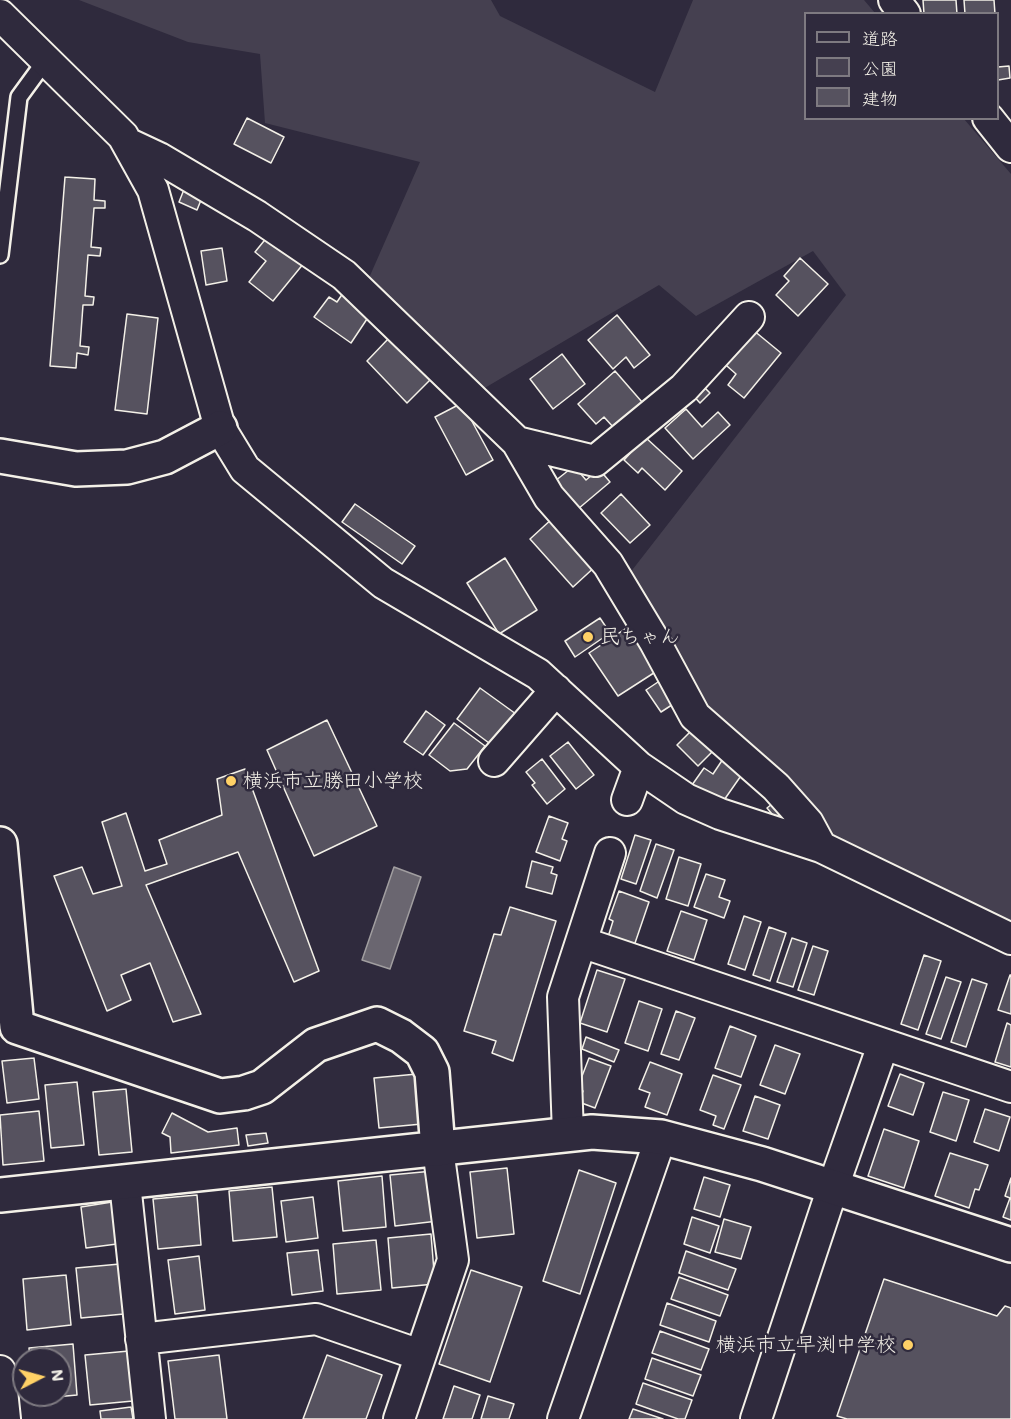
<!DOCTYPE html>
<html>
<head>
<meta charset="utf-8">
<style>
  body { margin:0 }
  #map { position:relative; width:1011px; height:1419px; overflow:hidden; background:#2f2a3d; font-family:Mali,"Klee One",sans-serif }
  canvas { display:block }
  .legend { position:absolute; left:804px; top:12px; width:195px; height:108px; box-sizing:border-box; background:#2f2a3d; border:2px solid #7e7a81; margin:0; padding:8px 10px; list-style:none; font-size:18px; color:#f4f1e8 }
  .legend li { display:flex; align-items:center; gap:12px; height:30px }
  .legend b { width:30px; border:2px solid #7e7a81 }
  .north { position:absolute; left:12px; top:1347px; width:60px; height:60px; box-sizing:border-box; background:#2f2a3d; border:2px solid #7e7a81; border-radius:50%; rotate:84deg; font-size:16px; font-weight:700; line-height:24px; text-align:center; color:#f4f1e8 }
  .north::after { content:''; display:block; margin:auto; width:21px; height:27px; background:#ffd166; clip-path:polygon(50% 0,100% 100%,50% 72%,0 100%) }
</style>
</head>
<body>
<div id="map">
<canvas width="1011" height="1419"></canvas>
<ul class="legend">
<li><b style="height:8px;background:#2f2a3d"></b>道路</li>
<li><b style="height:16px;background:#454050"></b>公園</li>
<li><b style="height:16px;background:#56525f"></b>建物</li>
</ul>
<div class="north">N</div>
</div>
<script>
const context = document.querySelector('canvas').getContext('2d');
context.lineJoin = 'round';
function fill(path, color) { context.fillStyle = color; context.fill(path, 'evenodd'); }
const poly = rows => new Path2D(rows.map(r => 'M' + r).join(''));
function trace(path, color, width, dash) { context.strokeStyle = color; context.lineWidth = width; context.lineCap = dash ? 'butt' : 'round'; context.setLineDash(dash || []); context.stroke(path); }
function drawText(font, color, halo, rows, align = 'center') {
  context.font = font + ' Mali,"Klee One",sans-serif'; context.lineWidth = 5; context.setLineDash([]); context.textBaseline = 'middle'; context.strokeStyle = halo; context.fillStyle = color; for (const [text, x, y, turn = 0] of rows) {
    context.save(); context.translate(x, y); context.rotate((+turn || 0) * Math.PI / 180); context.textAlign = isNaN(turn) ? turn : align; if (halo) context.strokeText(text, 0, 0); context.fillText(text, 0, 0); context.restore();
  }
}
fill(poly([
  [79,0,491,0,500,16,655,92,693,0,864,0,875,13,806,14,806,118,964,119,1011,174,1011,925,834,837,702,710,626,578,846,295,813,251,696,316,659,285,483,389,365,287,420,162,265,123,260,54,188,42]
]), '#454050');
const water = poly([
  [394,867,421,877,390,969,362,960,394,867]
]);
fill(water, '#6a6670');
trace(water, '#a19ea0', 1.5);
const building = poly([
  [923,0,956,0,957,14,924,14,923,0],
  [964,0,994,0,995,14,965,14,964,0],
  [1009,66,1010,78,998,80,998,67,1009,66],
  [247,118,284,137,271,163,234,144,247,118],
  [65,177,95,179,94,200,105,201,105,208,94,208,91,247,101,248,100,256,88,255,85,296,94,297,93,305,83,305,80,346,89,347,88,355,77,353,76,368,50,366,65,177],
  [185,187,203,195,197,210,179,202,185,187],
  [268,236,304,263,273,301,249,282,266,261,255,252,268,236],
  [222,248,227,281,206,285,201,251,222,248],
  [800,258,828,284,798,316,776,295,789,281,784,276,800,258],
  [343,293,371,313,351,343,314,317,329,297,337,302,343,293],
  [127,314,158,318,147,414,115,410,127,314],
  [617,315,650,355,634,368,626,357,613,369,588,340,617,315],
  [747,325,781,353,744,398,728,385,736,374,719,359,747,325],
  [389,338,430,380,407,403,367,361,389,338],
  [562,354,585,384,553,409,530,379,562,354],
  [615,371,642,402,614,428,604,417,596,424,578,404,615,371],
  [700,383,710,393,700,403,690,392,700,383],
  [462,403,493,460,466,475,435,417,462,403],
  [686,409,702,427,718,412,730,425,693,459,665,428,686,409],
  [645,437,682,471,665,490,642,468,638,473,624,460,645,437],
  [574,466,586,480,599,469,610,482,578,509,555,481,574,466],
  [621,494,650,525,630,543,601,513,621,494],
  [355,504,415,546,402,564,342,522,355,504],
  [554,517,598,564,573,587,530,539,554,517],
  [505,558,537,610,499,634,467,583,505,558],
  [600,618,610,633,575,657,565,641,600,618],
  [631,625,660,669,618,696,589,653,631,625],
  [664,678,678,701,661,712,646,690,664,678],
  [480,688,516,714,493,746,457,719,480,688],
  [426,711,445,725,423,755,404,742,426,711],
  [327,720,377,826,314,856,267,750,327,720],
  [454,723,485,746,467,769,450,771,429,755,454,723],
  [694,728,715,749,698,766,677,745,694,728],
  [568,742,594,775,576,789,550,756,568,742],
  [725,756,745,770,722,803,692,785,704,768,713,774,725,756],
  [542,759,565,789,547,804,532,785,535,783,526,772,542,759],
  [245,769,319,971,294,982,238,852,146,885,201,1014,173,1022,150,963,121,975,131,1000,107,1011,54,876,82,867,93,894,122,886,102,822,126,813,145,871,167,864,159,840,222,815,217,779,245,769],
  [772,804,799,823,777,820,767,808,772,804],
  [549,816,568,823,562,839,567,841,560,861,536,852,549,816],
  [635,835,651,840,636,884,621,879,635,835],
  [656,844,674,850,657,898,640,891,656,844],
  [679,857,701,864,688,906,666,899,679,857],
  [532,861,553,867,551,873,557,875,552,894,526,887,532,861],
  [706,874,725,880,719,897,730,901,724,918,694,907,706,874],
  [619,891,649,902,634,946,608,937,613,921,609,919,619,891],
  [510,907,556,921,513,1061,492,1053,496,1041,464,1031,494,934,501,935,510,907],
  [681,911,707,920,694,960,667,951,681,911],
  [744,916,761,922,745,970,728,964,744,916],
  [769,927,786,933,770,981,753,975,769,927],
  [792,938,807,943,793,987,777,982,792,938],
  [813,946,828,951,814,995,798,990,813,946],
  [924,955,941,961,918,1030,901,1024,924,955],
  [597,970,625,979,607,1032,580,1023,597,970],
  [1010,975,1011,975,1011,1014,998,1010,1010,975],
  [946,977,961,982,941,1039,926,1034,946,977],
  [972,979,987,984,966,1047,951,1042,972,979],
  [639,1001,662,1009,648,1051,625,1043,639,1001],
  [676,1011,695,1018,679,1060,661,1054,676,1011],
  [1007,1023,1011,1025,1011,1067,995,1062,1007,1023],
  [730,1026,756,1036,741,1077,715,1068,730,1026],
  [586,1037,619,1050,614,1062,582,1049,586,1037],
  [775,1045,800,1054,785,1094,760,1085,775,1045],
  [34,1058,39,1099,7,1103,2,1061,34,1058],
  [589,1058,611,1066,595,1108,579,1102,583,1091,577,1089,589,1058],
  [650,1062,682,1074,667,1115,645,1107,650,1093,639,1089,650,1062],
  [417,1074,422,1124,379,1128,374,1078,417,1074],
  [900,1074,924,1083,913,1115,888,1106,900,1074],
  [713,1075,741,1085,724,1129,713,1125,716,1116,700,1110,713,1075],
  [77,1082,84,1145,51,1148,45,1085,77,1082],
  [126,1089,132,1152,99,1155,93,1092,126,1089],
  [943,1092,969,1100,956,1141,930,1132,943,1092],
  [755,1096,780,1105,768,1139,743,1131,755,1096],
  [985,1109,1010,1117,999,1151,974,1142,985,1109],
  [39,1111,44,1161,3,1165,0,1115,39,1111],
  [172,1113,208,1132,237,1128,239,1145,171,1153,170,1137,162,1133,172,1113],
  [884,1129,919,1141,904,1188,868,1176,884,1129],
  [266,1133,268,1143,248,1146,246,1135,266,1133],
  [950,1153,988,1165,979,1190,975,1189,969,1208,935,1196,950,1153],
  [507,1168,514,1234,477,1238,470,1172,507,1168],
  [579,1170,616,1183,580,1294,543,1281,579,1170],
  [433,1171,438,1221,395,1226,390,1175,433,1171],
  [382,1176,386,1227,343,1231,338,1181,382,1176],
  [704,1177,730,1185,720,1217,694,1209,704,1177],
  [1011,1178,1011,1220,1003,1217,1010,1198,1005,1196,1011,1178],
  [272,1187,277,1237,233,1241,229,1191,272,1187],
  [197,1195,201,1245,158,1249,153,1199,197,1195],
  [313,1197,318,1238,286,1242,281,1201,313,1197],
  [112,1202,117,1244,86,1248,81,1207,112,1202],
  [692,1217,719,1226,710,1253,684,1244,692,1217],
  [724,1219,751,1227,741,1259,715,1252,724,1219],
  [431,1234,435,1284,392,1288,388,1238,431,1234],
  [376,1240,381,1290,337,1294,333,1244,376,1240],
  [318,1250,323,1291,292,1295,287,1253,318,1250],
  [686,1251,736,1269,728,1290,679,1273,686,1251],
  [199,1256,205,1310,175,1314,168,1260,199,1256],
  [120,1264,124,1314,81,1318,76,1268,120,1264],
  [471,1270,522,1287,490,1382,439,1364,471,1270],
  [66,1275,71,1325,27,1330,23,1279,66,1275],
  [679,1277,728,1295,720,1316,671,1299,679,1277],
  [884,1279,997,1316,1005,1306,1011,1308,1011,1419,847,1419,837,1416,884,1279],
  [667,1303,716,1321,709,1342,660,1325,667,1303],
  [660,1331,709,1349,701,1370,652,1353,660,1331],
  [73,1344,77,1395,34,1399,33,1395,60,1395,60,1359,30,1359,29,1348,73,1344],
  [129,1351,133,1401,90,1405,85,1355,129,1351],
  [219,1355,227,1419,175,1419,168,1361,219,1355],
  [327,1355,382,1375,366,1419,303,1419,327,1355],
  [652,1358,701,1375,693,1396,645,1379,652,1358],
  [643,1383,692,1400,685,1419,678,1419,636,1404,643,1383],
  [454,1386,480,1395,472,1419,443,1419,454,1386],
  [488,1396,514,1404,509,1419,481,1419,488,1396],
  [131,1407,133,1419,101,1419,100,1411,131,1407],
  [633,1409,663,1419,629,1419,633,1409]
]);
fill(building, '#56525f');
trace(building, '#f4f1e8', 1.5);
const service = poly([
  [0,255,19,97,46,60]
]);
const minor = poly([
  [894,0,905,14],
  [0,15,123,136,153,190,220,428,245,469,383,583,538,674,639,767,686,799,720,814,821,847,1011,939],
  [988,118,1011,147],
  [127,143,159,158,257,216,344,275,517,442,549,497,608,564,655,642,695,716,776,787,808,823,821,847],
  [517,442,595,461,684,388,749,317],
  [494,761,556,690],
  [627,800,639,767],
  [581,942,1011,1087],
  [568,1134,563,997,610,853],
  [125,1183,150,1419],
  [141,1339,316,1319,420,1355],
  [0,1371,5,1419],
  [399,1419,453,1260,438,1149],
  [563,1419,661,1137],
  [756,1419,833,1187,883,1045]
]);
const tertiary = poly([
  [0,456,76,469,127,467,165,457,220,428],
  [0,844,17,1027,220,1096,244,1093,262,1087,316,1045,377,1024,401,1036,422,1052,432,1072,438,1149],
  [0,1195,592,1132,661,1137,762,1164,1011,1245]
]);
trace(service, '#f4f1e8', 20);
trace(minor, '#f4f1e8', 34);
trace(tertiary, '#f4f1e8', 38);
trace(service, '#2f2a3d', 15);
trace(minor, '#2f2a3d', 30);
trace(tertiary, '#2f2a3d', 33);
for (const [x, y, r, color] of [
  [588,637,6,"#ffd166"],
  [231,781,6,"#ffd166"],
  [908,1345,6,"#ffd166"]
]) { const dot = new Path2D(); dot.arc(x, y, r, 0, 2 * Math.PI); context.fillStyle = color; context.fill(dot); trace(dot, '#2f2a3d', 2); }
drawText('20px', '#f4f1e8', '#2f2a3d', [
  ["民ちゃん",600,637],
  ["横浜市立勝田小学校",243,781],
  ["横浜市立早渕中学校",896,1345,"right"]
], 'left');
</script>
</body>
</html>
